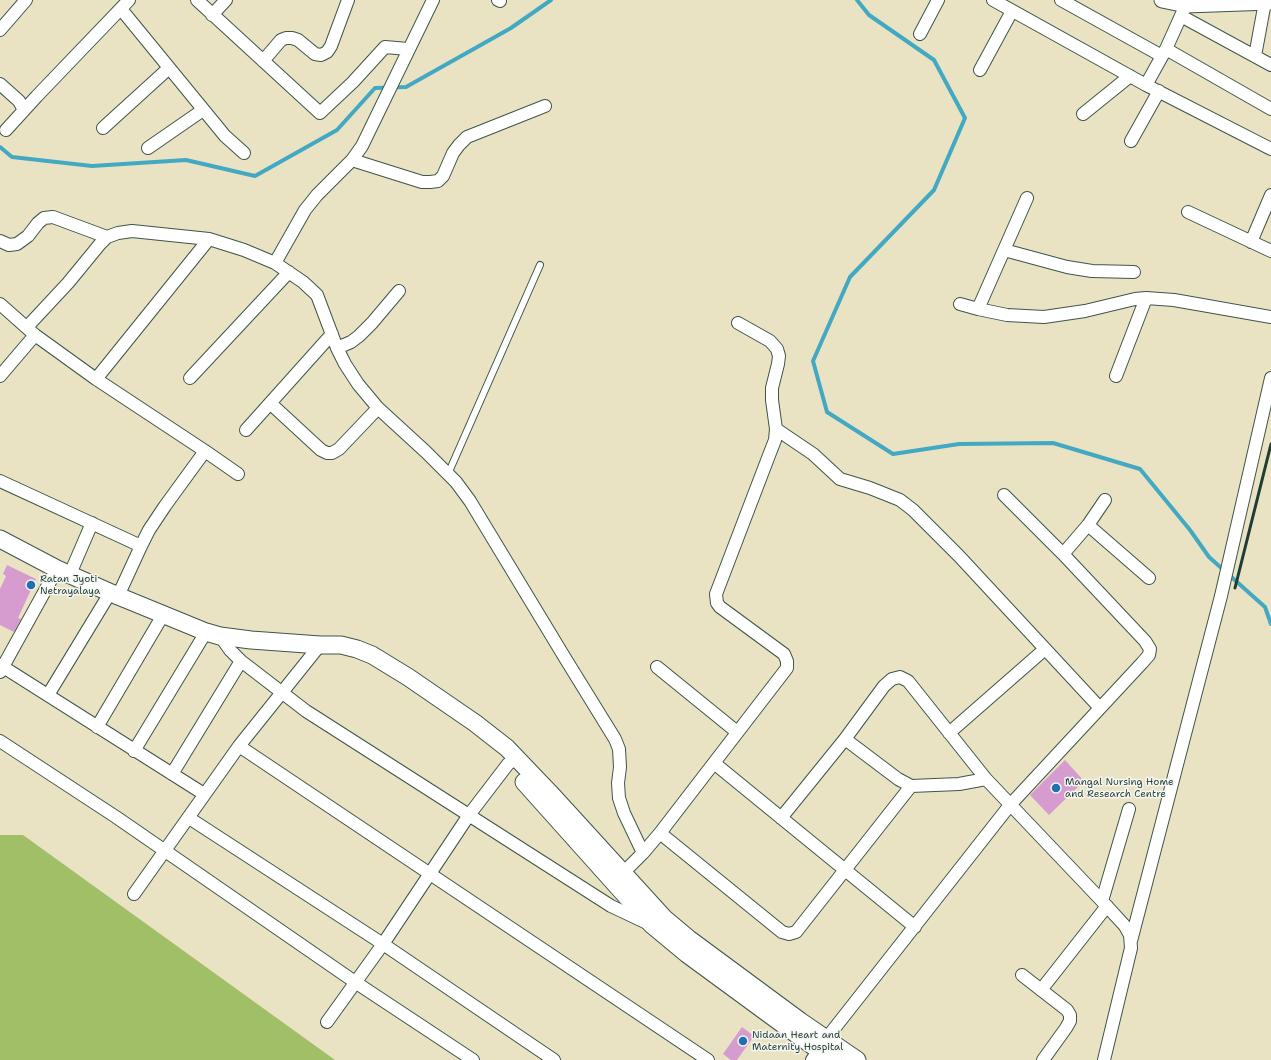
<!DOCTYPE html>
<html>
<head>
<meta charset="utf-8">
<style>
  body { margin:0 }
  canvas { display:block; background:#eae3c3 }
</style>
</head>
<body>
<canvas width="1271" height="1060"></canvas>
<script>
const context = document.querySelector('canvas').getContext('2d');
context.lineJoin = 'round';
function fill(path, color) { context.fillStyle = color; context.fill(path, 'evenodd'); }
const poly = rows => new Path2D(rows.map(r => 'M' + r).join(''));
function trace(path, color, width, dash) { context.strokeStyle = color; context.lineWidth = width; context.lineCap = dash ? 'butt' : 'round'; context.setLineDash(dash || []); context.stroke(path); }
function drawText(font, color, halo, rows, align = 'center') {
  context.font = font + ' "Shantell Sans",sans-serif'; context.lineWidth = 3; context.setLineDash([]); context.textBaseline = 'middle'; context.strokeStyle = halo; context.fillStyle = color; for (const [text, x, y, turn = 0] of rows) {
    context.save(); context.translate(x, y); context.rotate((+turn || 0) * Math.PI / 180); context.textAlign = isNaN(turn) ? turn : align; if (halo) context.strokeText(text, 0, 0); context.fillText(text, 0, 0); context.restore();
  }
}
fill(poly([
  [0,835,23,835,335,1060,0,1060]
]), '#a0bf67');
trace(poly([
  [857,0,869,15,934,60,965,118,934,190,850,277,813,361,827,412,893,454,959,444,1053,443,1140,469,1190,530,1209,557,1265,607,1271,624],
  [0,147,12,157,92,166,186,160,255,176,337,130,375,88,406,87,511,28,551,0]
]), '#43a9c3', 4);
fill(poly([
  [7,565,36,579,18,618,21,619,14,632,0,625,0,589,6,576,3,574],
  [1065,760,1084,781,1049,815,1030,795],
  [742,1027,754,1036,737,1060,731,1060,723,1054]
]), '#d69cd0');
const service = poly([
  [448,474,540,265]
]);
const minor = poly([
  [197,0,320,113,353,82,385,47,408,49],
  [498,0,500,1],
  [993,0,1146,85,1271,149],
  [1061,0,1162,56],
  [121,9,216,125,225,136,244,153],
  [212,15,226,0],
  [1181,16,1271,65],
  [0,30,26,0],
  [920,34,938,0],
  [1166,49,1271,109],
  [1255,56,1265,2],
  [263,61,281,40,286,38,292,38,298,40,315,54,321,55,327,52,331,46,348,0],
  [980,70,1012,11],
  [0,84,19,101,24,110],
  [1146,85,1166,49,1184,9],
  [1083,114,1130,76],
  [103,128,169,68],
  [6,130,37,96,129,0],
  [1131,141,1159,91],
  [148,148,203,110],
  [352,160,422,182,430,182,438,181,443,176,453,153,459,145,467,137,545,106],
  [1188,212,1271,251],
  [0,241,9,245,17,244,28,236,38,223,44,218,53,217,107,237],
  [1251,242,1271,195],
  [1004,250,1067,267,1092,271,1134,272],
  [275,263,305,210,317,195,352,160,362,146,433,0],
  [0,304,35,335,96,379,205,451,238,474],
  [960,304,978,309,1007,315,1044,317,1085,311,1135,299,1146,298,1174,300,1271,317],
  [978,309,1027,198],
  [27,327,68,283,100,244,107,237,118,233,132,231,209,239,244,250,275,263,303,282,317,295,337,348,345,364,358,384,378,408,426,452,456,482,470,501,565,658,615,739,619,749,620,767,618,783,619,798,624,813,643,853],
  [337,348,351,342,359,336,372,323,399,291],
  [0,376,35,335],
  [1116,376,1146,298],
  [190,378,289,272],
  [96,379,209,239],
  [270,403,321,450,327,453,332,453,339,449,378,408],
  [776,429,813,454,840,479,870,488,900,500,913,510,959,556,1100,708],
  [246,430,332,334],
  [0,481,141,546],
  [1088,525,1149,578],
  [1063,554,1088,525,1105,500],
  [70,574,92,523],
  [118,596,141,546,149,530,165,506,205,451],
  [220,636,230,650,241,661,306,711,611,906,647,923],
  [0,665,204,794],
  [657,667,737,732],
  [0,672,57,569],
  [48,695,110,593],
  [97,727,163,615],
  [949,733,1045,649],
  [845,739,898,779,911,786,959,784,986,779],
  [0,741,116,817,355,982,473,1060],
  [239,746,708,1060],
  [134,751,206,632],
  [714,763,915,927],
  [172,774,241,661],
  [189,818,383,944,554,1060],
  [781,818,845,739,884,686,892,679,900,677,908,681,986,779,1102,901,1125,926,1130,935,1131,948,1104,1060],
  [660,833,782,932,789,934,796,932,911,786],
  [617,877,622,874,643,853,660,833,787,668,787,661,784,654,720,607,717,603,716,594,768,458,775,440,776,429,772,400,772,388,778,364,779,356,777,349,770,341,738,323],
  [134,894,239,746,320,645],
  [1102,901,1129,809],
  [1131,941,1221,596,1271,378],
  [1022,975,1067,1010,1070,1015,1070,1021,1066,1028,1043,1060],
  [1041,990,1107,906],
  [327,1022,383,944,469,815,508,764,517,758],
  [812,1060,826,1039,1010,805,1142,663,1149,655,1150,649,1145,641,1063,554,1004,495]
]);
const tertiary = poly([
  [1162,0,1186,5,1271,2]
]);
const secondary = poly([
  [0,539,57,569,118,596,206,632,220,636,251,640,320,645,341,645,357,649,372,655,408,677,475,723,507,748,550,793,664,918,689,939,800,1021,857,1060],
  [524,782,652,925,687,954,792,1031,833,1060]
]);
trace(service, '#3d5649', 8);
trace(minor, '#3d5649', 14);
trace(tertiary, '#3d5649', 17);
trace(secondary, '#3d5649', 19);
trace(service, '#fff', 6);
trace(minor, '#fff', 12);
trace(tertiary, '#fff', 15);
trace(secondary, '#fff', 17);
trace(poly([
  [1235,588,1271,444]
]), '#1f3d34', 3);
for (const [x, y, r, color] of [
  [31,585,5,"#1f6fb2"],
  [1056,788,5,"#1f6fb2"],
  [743,1041,5,"#1f6fb2"]
]) { const dot = new Path2D(); dot.arc(x, y, r, 0, 2 * Math.PI); context.fillStyle = color; context.fill(dot); trace(dot, '#f6f6f2', 1.5); }
drawText('10px', '#1f3d34', '#f6f6f2', [
  ["Ratan Jyoti",40,579],
  ["Netrayalaya",40,591],
  ["Mangal Nursing Home",1065,782],
  ["and Research Centre",1065,794],
  ["Nidaan Heart and",752,1035],
  ["Maternity Hospital",752,1047]
], 'left');
</script>
</body>
</html>
